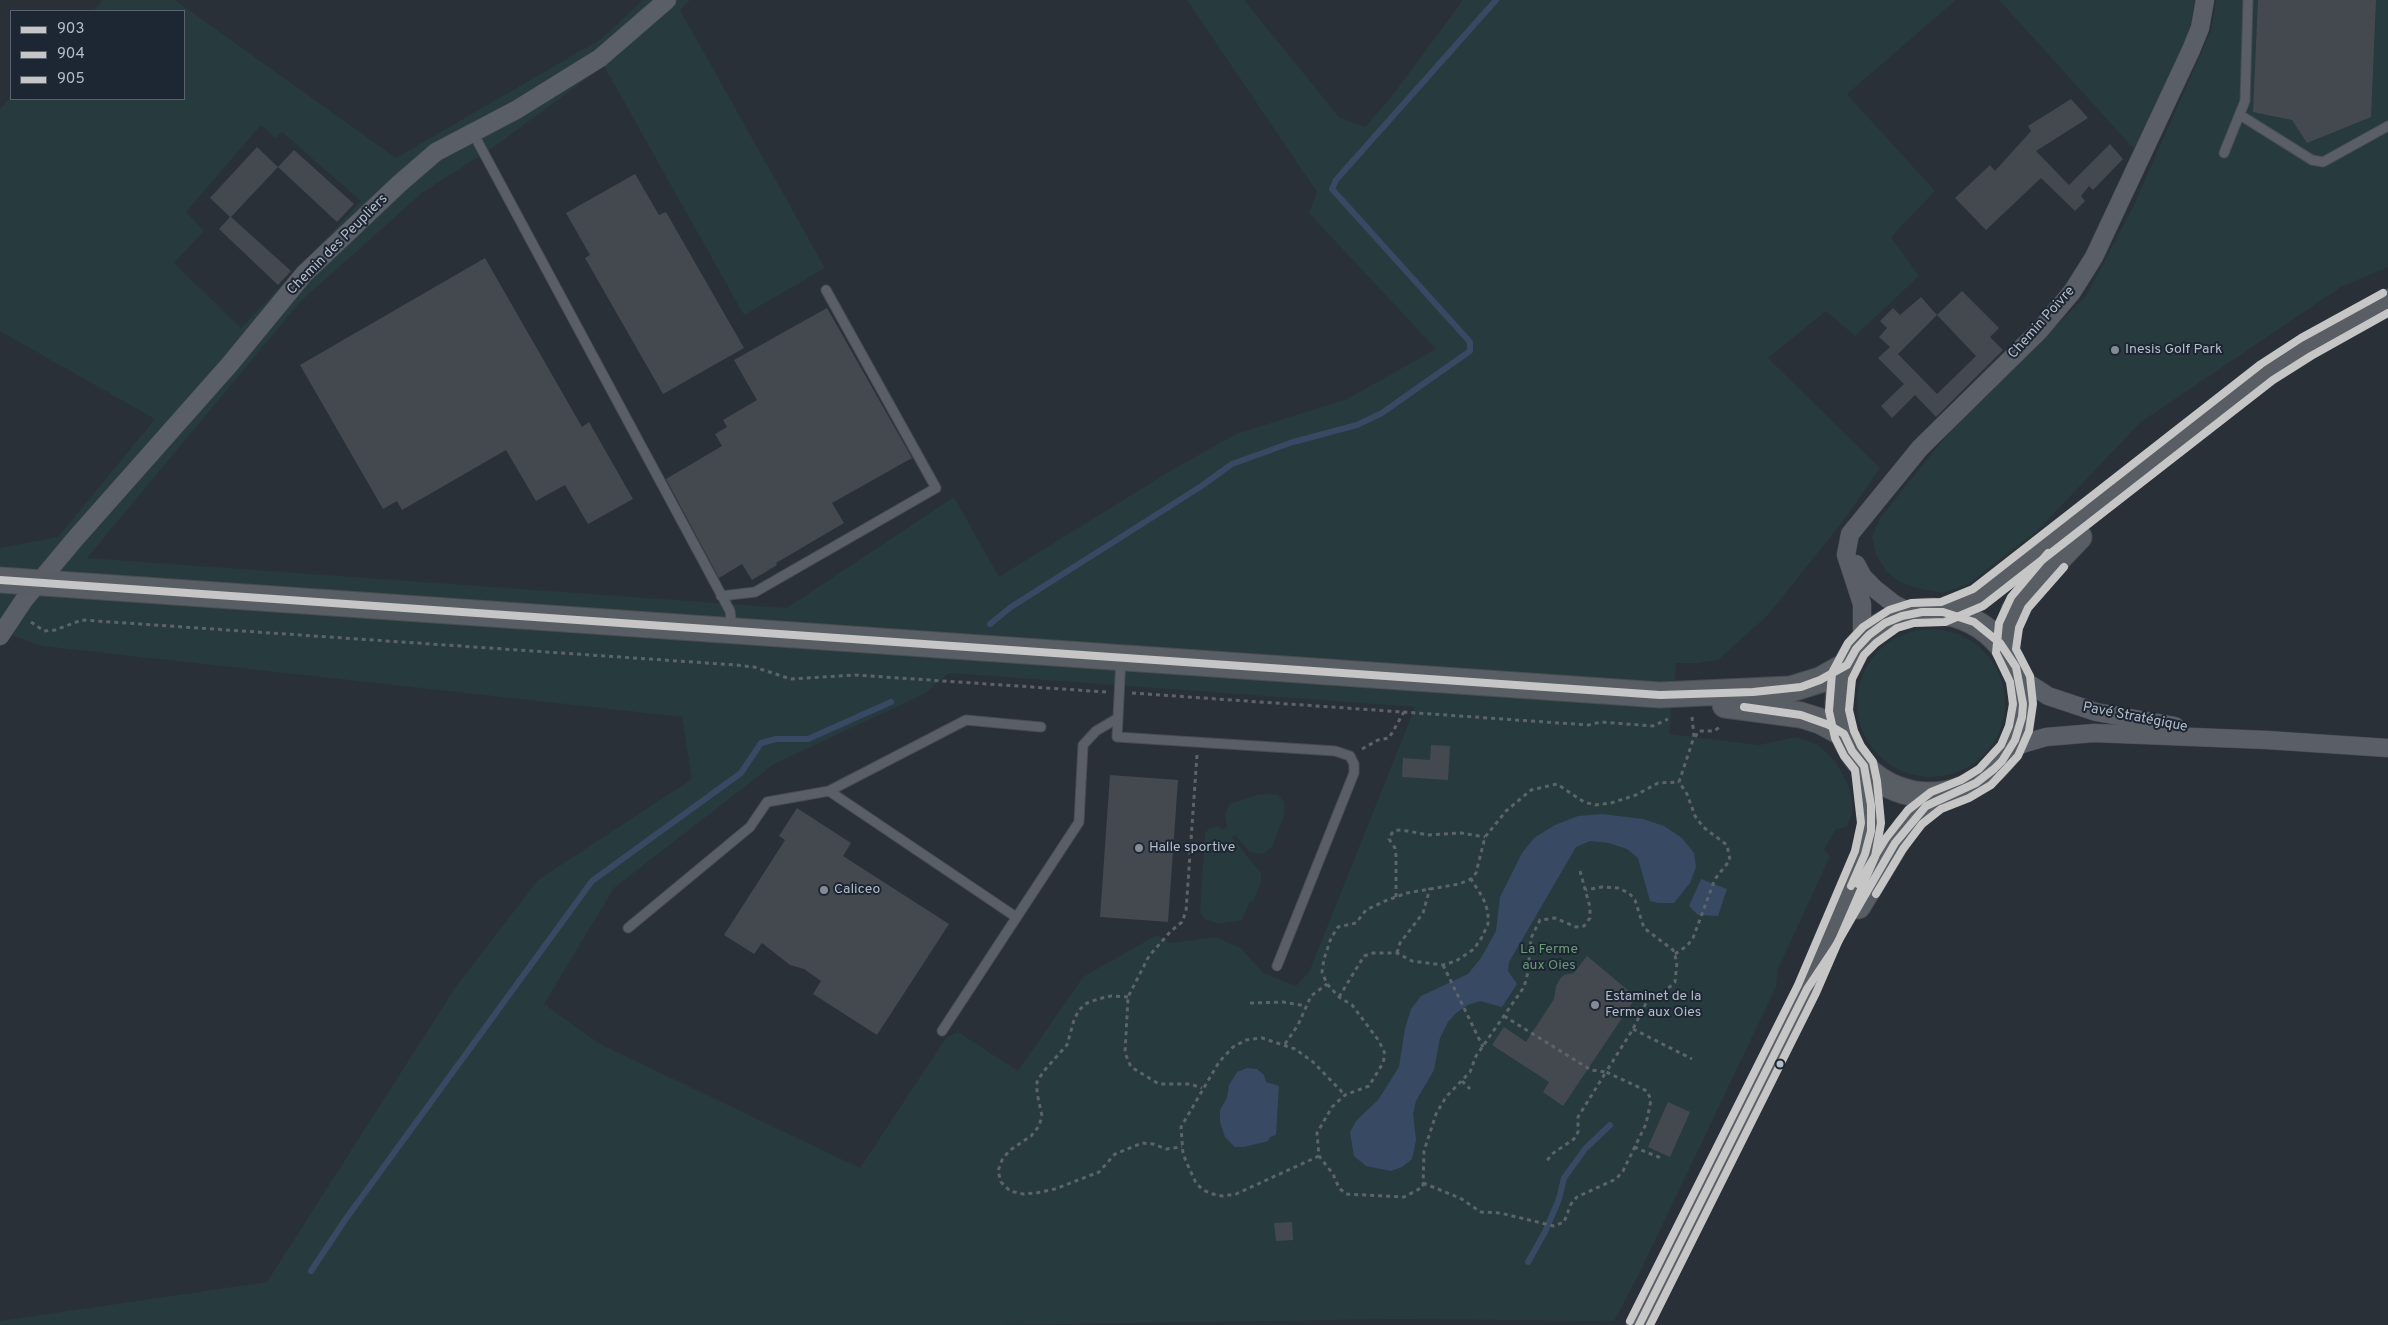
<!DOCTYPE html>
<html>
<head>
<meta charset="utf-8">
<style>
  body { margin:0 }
  #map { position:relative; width:2388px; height:1325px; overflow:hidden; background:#2a3038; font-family:Overpass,sans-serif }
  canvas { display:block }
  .legend { position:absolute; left:10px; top:10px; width:175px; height:90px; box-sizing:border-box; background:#1d2633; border:1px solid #59626f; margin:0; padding:6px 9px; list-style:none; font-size:15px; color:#b4bcc9 }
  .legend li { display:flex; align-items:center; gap:10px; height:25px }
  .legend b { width:25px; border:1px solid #59626f }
</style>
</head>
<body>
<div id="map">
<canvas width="2388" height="1325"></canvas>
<ul class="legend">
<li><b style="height:6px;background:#c6c6c6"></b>903</li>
<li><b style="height:6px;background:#c6c6c6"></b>904</li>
<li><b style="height:6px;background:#c6c6c6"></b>905</li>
</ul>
</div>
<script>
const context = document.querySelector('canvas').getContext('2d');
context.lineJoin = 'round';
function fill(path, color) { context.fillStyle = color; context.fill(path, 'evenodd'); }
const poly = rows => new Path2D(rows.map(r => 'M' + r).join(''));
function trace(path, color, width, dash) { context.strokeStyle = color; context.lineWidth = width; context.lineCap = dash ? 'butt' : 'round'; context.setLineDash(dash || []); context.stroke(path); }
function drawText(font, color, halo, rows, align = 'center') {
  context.font = font + ' Overpass,sans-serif'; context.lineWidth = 4; context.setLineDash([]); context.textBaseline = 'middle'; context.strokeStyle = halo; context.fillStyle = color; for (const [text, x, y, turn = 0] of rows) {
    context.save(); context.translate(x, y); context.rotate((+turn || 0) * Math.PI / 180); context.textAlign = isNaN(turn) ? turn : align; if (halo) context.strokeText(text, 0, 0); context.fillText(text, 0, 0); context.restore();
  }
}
fill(poly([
  [103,0,175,0,396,158,601,39,643,0,690,0,680,10,825,268,744,315,604,66,491,149,423,192,300,302,87,558,787,608,954,497,999,577,1167,473,1236,434,1347,399,1436,349,1309,213,1317,192,1187,0,1244,0,1339,117,1365,127,1392,96,1463,0,1956,0,1847,94,1935,191,1891,237,1919,276,1855,336,1826,311,1768,358,1880,468,1847,516,1768,615,1718,660,1698,663,1676,663,1669,734,1759,745,1796,737,1818,745,1835,761,1848,784,1852,801,1852,814,1847,827,1836,829,1824,850,1830,856,1778,969,1776,987,1638,1276,1614,1321,1397,1319,1005,1325,0,1325,0,1321,267,1282,455,988,538,880,692,779,682,717,42,646,0,631,0,548,58,537,155,419,0,331,0,109,11,97,11,99,184,99,184,11,93,11],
  [261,125,275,138,282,132,361,201,241,328,174,263,204,231,186,212],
  [949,673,1415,707,1309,972,1296,986,1263,973,1241,948,1215,937,1170,943,1157,935,1083,977,1018,1071,958,1032,946,1038,860,1168,600,1044,544,1004,614,888,774,764,924,694],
  [1999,0,2195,0,2189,32,2134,149],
  [2216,0,2388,0,2388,267,2341,287,2141,422,2037,531,1968,584,1943,593,1920,589,1900,582,1886,571,1876,554,1872,537,1880,518,1950,431,2086,296,2132,209,2211,31],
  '1857 703a74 74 0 1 1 148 0a74 74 0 1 1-148 0Z',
  [1270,794,1278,795,1284,802,1284,815,1272,847,1265,853,1257,854,1250,852,1235,835,1232,838,1261,873,1261,881,1254,900,1249,903,1242,920,1218,924,1205,919,1200,912,1205,833,1210,828,1217,826,1222,830,1227,827,1225,813,1230,804,1257,795]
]), '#273a3e');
fill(poly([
  [1602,814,1643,819,1664,826,1682,838,1694,853,1696,867,1690,883,1674,903,1658,903,1650,901,1638,858,1627,849,1609,843,1590,841,1576,847,1509,962,1508,971,1517,984,1502,1007,1480,1001,1468,1005,1456,1013,1448,1022,1440,1038,1434,1070,1416,1101,1413,1114,1416,1140,1412,1159,1402,1167,1391,1171,1366,1166,1354,1156,1350,1132,1356,1121,1378,1100,1399,1067,1405,1028,1411,1009,1421,996,1468,974,1481,958,1496,931,1500,897,1522,853,1534,838,1555,825,1578,816],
  [1701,879,1727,889,1718,916,1698,915,1689,906],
  [1247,1068,1257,1069,1264,1075,1266,1082,1279,1086,1276,1135,1270,1137,1268,1141,1244,1147,1235,1147,1225,1137,1220,1122,1220,1110,1227,1098,1229,1085,1237,1072]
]), '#384963');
trace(poly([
  [990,624,1011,607,1200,487,1232,464,1293,442,1357,425,1382,413,1470,351,1470,342,1332,189,1336,180,1496,0],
  [1528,1262,1545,1232,1559,1199,1564,1178,1585,1149,1610,1125],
  [311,1271,345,1220,592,881,741,773,761,743,776,739,808,739,891,702]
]), '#384963', 6);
fill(poly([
  [2258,0,2376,0,2371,117,2307,143,2292,120,2253,112],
  [2071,99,2088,118,2036,151,2069,185,2110,144,2123,159,2093,190,2089,186,2081,196,2085,201,2075,211,2041,178,1986,230,1955,198,1990,165,1995,171,2031,131,2028,126],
  [257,147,278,167,231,217,291,271,278,285,219,229,230,217,210,198],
  [294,150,354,204,337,222,278,167],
  [635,174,659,215,666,212,744,348,663,394,585,258,590,255,566,213],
  [485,258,582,427,589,422,633,499,588,524,565,485,536,501,506,450,402,510,397,501,383,509,300,365],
  [1962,291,1999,328,1990,337,2003,350,1936,417,1915,395,1892,418,1881,406,1904,384,1878,358,1890,347,1879,337,1887,328,1880,321,1893,308,1900,315,1921,297,1937,315],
  [1937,315,1976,356,1937,394,1898,354],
  [827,308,912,458,832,503,844,523,776,563,777,565,752,580,742,564,719,578,666,479,722,446,715,434,727,427,723,420,757,400,734,360],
  [1431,745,1450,746,1448,780,1402,777,1403,758,1430,760],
  [1110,775,1178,780,1168,922,1100,917],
  [797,808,851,843,843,856,949,924,877,1035,813,994,821,981,804,969,790,965,762,943,754,954,724,935,785,840,779,836],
  [1587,956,1636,997,1563,1106,1543,1092,1549,1082,1492,1045,1504,1027,1526,1042,1554,999,1556,986,1560,979,1564,975,1574,973],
  [1668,1102,1690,1112,1670,1157,1648,1147],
  [1292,1222,1293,1240,1276,1241,1274,1223]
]), '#444950');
const lane = poly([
  [2240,115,2312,160,2323,162,2388,126],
  [473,133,730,611,732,628],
  [2224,153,2245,101,2248,0],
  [721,596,755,592,936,488,826,290],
  [1121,658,1117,737,1335,751,1350,756,1354,764,1354,773,1277,966],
  [829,791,966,720,1041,727],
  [628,928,750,827,767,802,829,791,1016,917],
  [942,1031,1079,822,1083,745,1096,731,1118,718]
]);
const street = poly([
  [1856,564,1863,577,1875,589,1894,604,1912,613],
  [0,636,24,600,75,539,230,364,304,274,399,184,436,152,516,110,600,58,667,0],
  [1862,641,1862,604,1846,555,1850,534,1920,448,2039,331,2072,292,2094,257,2191,50,2200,28,2205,0],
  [2016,667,2028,683,2048,696,2096,712,2175,726],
  [2009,751,2022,744,2046,737,2094,733,2267,740,2388,748]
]);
const secondary = poly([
  [0,580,1660,695,1791,689,1820,680,1847,665],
  '1838 703a92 92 0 1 1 184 0a92 92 0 1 1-184 0Z',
  [1943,612,1978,598,2002,579,2267,372,2306,347,2388,302],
  [2006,651,2007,633,2014,611,2036,582,2079,537],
  [1725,705,1801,715,1820,721,1844,734],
  [1858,906,1906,827,1926,806,1949,794],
  [1639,1325,1807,989,1862,863,1869,839,1871,816,1864,766]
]);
trace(lane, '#484c53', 11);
trace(street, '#484c53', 19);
trace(secondary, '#484c53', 27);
trace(poly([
  [31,622,44,631,55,630,82,620,736,665,754,667,791,679,855,675,1106,692],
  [1132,693,1588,725,1601,722,1653,726,1668,719],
  [1695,737,1699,731,1714,731,1720,727],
  [1362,749,1378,740,1389,738,1404,712],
  [1197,755,1186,911,1182,922,1171,931,1149,956,1128,997,1125,1053,1131,1067,1159,1084,1190,1084,1202,1088],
  [1580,871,1590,907,1590,918,1584,926,1576,927,1555,918,1540,920,1531,938,1528,972,1524,987,1476,1056,1470,1072,1446,1097,1436,1114,1424,1151,1423,1187,1404,1197,1346,1194,1339,1188,1333,1174,1319,1156,1317,1133,1332,1107,1345,1095,1369,1086,1383,1063,1385,1054,1379,1041,1352,1005,1339,997,1327,984,1322,972,1324,959,1331,938,1338,927,1356,923,1366,910,1385,901,1407,893,1459,884,1471,879,1476,873,1485,837,1506,811,1531,790,1557,784,1584,802,1595,805,1611,803,1636,795,1658,783,1679,782],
  [1396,897,1396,856,1395,848,1389,839,1392,833,1396,830,1408,831,1428,835,1461,833,1485,837],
  [1397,953,1400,943,1423,913,1430,888],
  [1675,954,1687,946,1693,938,1715,879,1730,860,1727,845,1703,827,1695,816,1687,794,1679,782,1694,737,1692,717],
  [1443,965,1483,1047],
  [1128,997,1111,996,1098,999,1087,1003,1079,1010,1074,1020,1067,1045,1043,1072,1037,1082,1037,1093,1042,1116,1039,1126,1031,1136,1009,1151,1002,1160,998,1171,1001,1182,1010,1191,1023,1194,1036,1193,1055,1189,1099,1172,1115,1154,1142,1143,1153,1144,1166,1149,1182,1147],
  [1339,997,1364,956,1373,953,1397,953,1412,961,1443,965,1456,961,1474,949,1482,937,1488,924,1488,912,1483,898,1471,879],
  [1250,1003,1283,1002,1306,1006],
  [1504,1016,1591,1070,1606,1072,1578,1117,1578,1132,1574,1139,1552,1154,1546,1162],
  [1633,1029,1692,1059],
  [1285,1044,1298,1025,1311,996,1327,984],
  [1462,1081,1470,1089],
  [1634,1147,1661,1158],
  [1319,1156,1236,1194,1222,1196,1213,1194,1203,1190,1196,1183,1189,1168,1183,1154,1181,1127,1219,1062,1233,1047,1246,1040,1262,1038,1295,1049,1313,1062,1345,1095],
  [1423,1183,1460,1198,1481,1212,1500,1213,1554,1226,1564,1222,1571,1204,1577,1197,1616,1179,1623,1171,1646,1124,1651,1100,1647,1091,1606,1072,1633,1029,1647,1001,1660,996,1675,982,1677,962,1673,950,1644,928,1635,900,1629,893,1618,888,1602,887,1586,890]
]), '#5d636a', 3, [4, 4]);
trace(lane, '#5a5e66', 9);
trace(street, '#5a5e66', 18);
trace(secondary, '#595d64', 25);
trace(poly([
  [0,580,1660,695,1753,692,1801,687,1820,680,1847,665,1856,649,1869,635,1885,623,1902,616,1922,612,1943,612,1974,622,2000,643,2016,667,2023,704,2022,717,2015,740,2002,761,1994,769,1976,783,1926,806,1895,843,1835,947,1807,989,1639,1325],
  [1744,707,1801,715,1829,725,1844,734,1852,751,1864,766,1871,805,1871,831,1865,854,1851,886]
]), '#c6c6c6', 8);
trace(poly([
  [1876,894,1903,849,1922,824,1941,809,1969,798,1991,785,2018,756,2029,731,2033,704,2030,676,2016,649,2019,628,2028,608,2064,567],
  [1650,1325,1816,993,1875,857,1881,823,1877,781,1873,762,1861,746,1854,731,1849,710,1852,679,1864,655,1876,643,1897,628,1914,623,1945,622,1983,606,2273,380,2311,356,2388,313]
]), '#c6c6c6', 8);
trace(poly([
  [1858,884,1886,838,1908,810,1931,792,1961,780,1979,769,2001,745,2009,726,2013,704,2010,682,1996,653,1999,623,2011,597,2048,553],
  [1630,1321,1798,985,1855,851,1861,823,1855,770,1844,756,1835,738,1829,711,1832,673,1848,643,1863,627,1889,610,1911,603,1941,602,1973,589,2261,364,2301,338,2383,293]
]), '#c6c6c6', 8);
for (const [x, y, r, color] of [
  [2115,350,5,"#848b96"],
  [1139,848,5,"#848b96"],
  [824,890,5,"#848b96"],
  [1595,1005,5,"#848b96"],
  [1780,1064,4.5,"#b4bcc9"]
]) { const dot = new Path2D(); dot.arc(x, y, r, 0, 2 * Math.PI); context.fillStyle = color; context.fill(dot); trace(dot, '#1d2633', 2); }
drawText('14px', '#b4bcc9', '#1d2633', [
  ["Chemin des Peupliers",338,245,-45],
  ["Chemin Poivre",2042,323,-48],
  ["Pavé Stratégique",2135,718,11]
]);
drawText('14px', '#b4bcc9', '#1d2633', [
  ["Inesis Golf Park",2125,350],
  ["Halle sportive",1149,848],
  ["Caliceo",834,890],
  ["Estaminet de la",1605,997],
  ["Ferme aux Oies",1605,1013]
], 'left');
drawText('14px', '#6b9a76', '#1d2633', [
  ["La Ferme",1549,950],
  ["aux Oies",1549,966]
]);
</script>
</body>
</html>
